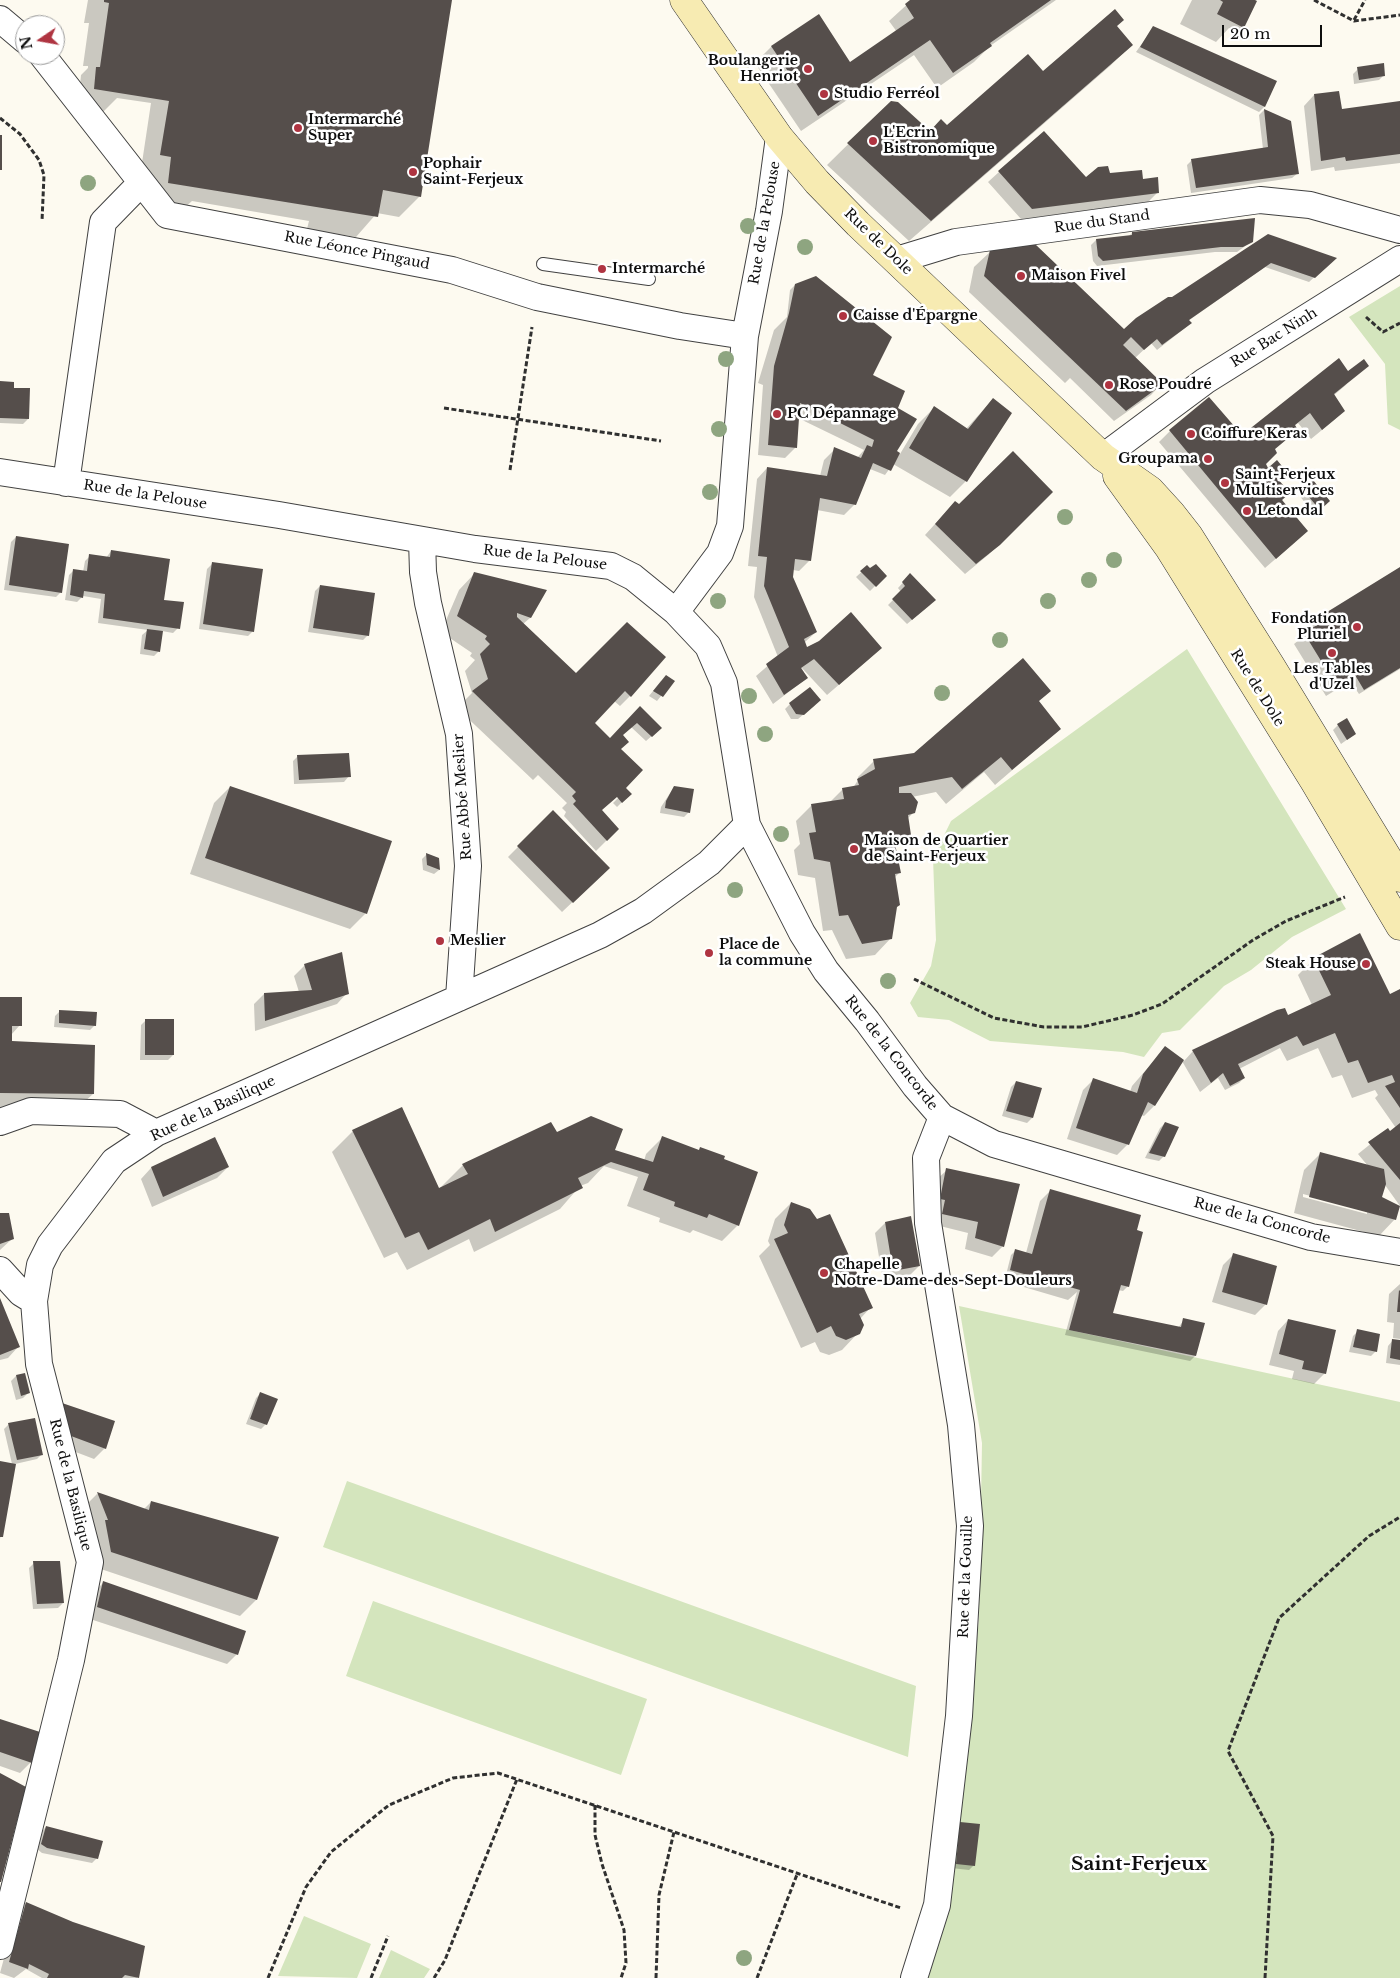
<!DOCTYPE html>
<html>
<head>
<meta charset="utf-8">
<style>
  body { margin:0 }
  #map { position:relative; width:1400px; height:1978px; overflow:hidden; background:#fdfaf0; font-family:"Libre Baskerville",serif }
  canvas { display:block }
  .north { position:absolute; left:15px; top:15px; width:50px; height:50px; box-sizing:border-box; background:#fff; border:1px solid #9f9f9f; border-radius:50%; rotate:258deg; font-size:14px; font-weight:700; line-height:20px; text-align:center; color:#0e0e0e }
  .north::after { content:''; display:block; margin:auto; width:18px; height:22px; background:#af3441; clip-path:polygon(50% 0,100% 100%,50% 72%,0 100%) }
  .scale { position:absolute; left:1222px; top:25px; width:100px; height:22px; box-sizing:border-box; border:2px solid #0e0e0e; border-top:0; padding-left:6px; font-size:15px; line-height:18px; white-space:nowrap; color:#0e0e0e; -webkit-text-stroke:4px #fff; paint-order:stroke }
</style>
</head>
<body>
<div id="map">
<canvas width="1400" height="1978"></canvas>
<div class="north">N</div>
<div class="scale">20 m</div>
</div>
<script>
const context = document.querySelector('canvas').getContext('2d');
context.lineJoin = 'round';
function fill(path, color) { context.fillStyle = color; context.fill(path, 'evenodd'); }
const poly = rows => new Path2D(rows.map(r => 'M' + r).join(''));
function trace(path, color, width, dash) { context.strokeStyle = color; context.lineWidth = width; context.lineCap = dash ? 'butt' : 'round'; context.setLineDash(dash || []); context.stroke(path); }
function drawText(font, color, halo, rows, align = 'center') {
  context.font = font + ' "Libre Baskerville",serif'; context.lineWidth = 5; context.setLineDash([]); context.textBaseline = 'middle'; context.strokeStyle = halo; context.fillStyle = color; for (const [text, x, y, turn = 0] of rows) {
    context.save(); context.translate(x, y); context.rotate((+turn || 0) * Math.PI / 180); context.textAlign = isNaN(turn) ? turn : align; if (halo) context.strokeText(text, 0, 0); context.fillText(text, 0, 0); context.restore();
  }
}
fill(poly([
  [1400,286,1400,430,1388,424,1385,364,1349,317],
  [1187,649,1346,909,1292,937,1251,970,1224,986,1180,1030,1162,1033,1144,1057,1123,1052,990,1041,949,1020,918,1017,910,1003,931,966,936,940,933,858,951,821],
  [959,1306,1400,1402,1400,1978,926,1978,951,1899,979,1619,982,1443],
  [347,1481,916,1686,908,1757,323,1547],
  [373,1601,647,1699,621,1775,346,1676],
  [304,1916,371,1944,357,1978,278,1976],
  [391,1950,430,1969,424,1978,379,1978]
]), '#d4e5bd');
fill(poly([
  [88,0,451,0,420,196,399,217,377,213,356,237,307,229,309,221,192,201,183,209,148,203,140,176,151,103,117,98,101,114,80,85,81,75,88,68,88,66,83,66,89,23,84,23],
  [912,0,1056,0,990,46,974,62,937,88,914,55,801,131,755,63,771,47,818,16,850,64,897,32,889,21],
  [1192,0,1252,0,1242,27,1238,32,1229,28,1216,42,1180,24],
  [1116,26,1131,45,1110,66,909,241,827,165,891,102,929,132,947,127,1042,73],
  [1153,28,1275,82,1264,107,1259,112,1136,52],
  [1358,69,1384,75,1379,80,1354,84,1353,74],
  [1314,95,1341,111,1400,103,1400,163,1335,171,1334,167,1311,171,1304,106],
  [1264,110,1290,122,1298,173,1292,178,1191,193,1187,165,1192,160,1263,149,1259,115],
  [999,172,1086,179,1108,175,1142,181,1158,192,1147,203,1021,219,988,182],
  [1132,233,1252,241,1237,252,1215,252,1097,266,1093,261,1091,245,1096,240,1129,236],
  [1268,235,1335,258,1309,282,1265,267,1188,321,1190,323,1185,328,1157,350,1151,343,1135,358,1161,384,1151,395,1114,421,1070,378,1065,383,969,292,974,267,991,251,1124,331],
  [795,285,872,375,896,409,896,451,900,454,918,424,934,408,966,429,993,399,966,481,950,497,893,464,885,475,870,469,855,504,844,515,817,510,810,560,799,571,793,570,792,577,816,632,805,642,806,649,870,658,827,695,801,667,807,678,773,704,756,676,778,657,754,597,757,567,748,566,757,479,767,468,820,476,824,460,835,449,857,458,864,450,798,418,795,448,785,458,758,455,763,385,758,383,774,330,787,317,790,290],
  [0,383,28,419,23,424,0,423],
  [1347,384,1333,396,1344,411,1333,421,1311,439,1298,423,1294,426,1297,430,1274,450,1265,464,1267,470,1284,471,1276,479,1295,542,1265,568,1159,442,1170,431,1242,438],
  [1313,482,1323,506,1314,514,1299,495],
  [1052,492,988,555,965,574,925,535,945,513],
  [16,537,61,592,56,597,4,590,11,542],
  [111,551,178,628,173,633,162,631,159,651,154,656,140,654,142,635,148,630,98,623,101,599,83,596,77,602,65,600,69,575,74,570,83,572,85,561,90,556,106,558],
  [212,564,253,631,248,636,199,629,207,569],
  [867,567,885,576,870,591,856,577],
  [1400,568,1400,669,1359,694,1353,685,1347,689,1344,685,1326,696,1294,644,1310,631,1309,629,1319,618],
  [475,573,545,591,530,618,523,624,576,675,627,623,630,696,620,706,614,701,594,723,610,739,640,708,661,728,646,741,631,727,622,735,620,749,601,810,618,829,596,851,564,816,566,812,562,808,567,803,538,775,533,780,457,708,472,693,465,671,475,660,470,656,472,653,441,632,459,590],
  [910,575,930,605,907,624,888,605,901,592,898,588],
  [320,586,368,635,363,640,308,632,315,591],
  [661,681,673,681,657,701,649,696],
  [1038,702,1060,729,995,785,984,772,946,804,936,792,912,797,914,812,907,819,910,835,905,840,894,842,900,872,894,878,896,908,891,938,875,955,846,959,832,930,823,931,815,878,798,875,794,850,800,844,796,821,812,805,830,802,843,789,853,788,858,780,858,777,874,761,914,754],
  [790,704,815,705,798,719,791,719,785,709],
  [1338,725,1355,734,1341,744,1333,730],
  [298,756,349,776,344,782,294,784,293,761],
  [230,787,366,913,350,929,190,874,214,803],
  [674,787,689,812,684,817,660,813,661,807],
  [626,790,630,794,617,807,613,803],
  [553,812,597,879,562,912,508,857],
  [427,854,438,858,439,870,434,874,423,870,422,859],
  [1314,959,1389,996,1400,991,1400,1206,1385,1185,1381,1198,1395,1219,1379,1236,1294,1213,1304,1170,1320,1154,1368,1166,1358,1154,1388,1130,1390,1132,1396,1128,1375,1098,1378,1095,1375,1090,1352,1098,1342,1075,1332,1078,1318,1048,1287,1061,1280,1048,1239,1069,1244,1078,1239,1083,1225,1090,1218,1078,1200,1092,1182,1061,1154,1106,1144,1116,1141,1115,1127,1145,1117,1155,1067,1139,1083,1090,1094,1079,1130,1092,1132,1086,1165,1048,1184,1061,1193,1051,1287,1017,1312,1005,1298,975],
  [1303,1194,1367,1211,1367,1214,1303,1197],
  [305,965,347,993,337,1004,255,1031,254,1004,264,994,299,992,294,976],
  [0,999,20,1025,11,1035,11,1042,93,1094,82,1104,0,1109],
  [60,1011,95,1025,90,1030,54,1027,55,1016],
  [146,1020,173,1055,168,1060,140,1060,141,1025],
  [1016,1082,1041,1088,1032,1118,1027,1123,1002,1116,1011,1087],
  [401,1109,439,1189,463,1165,556,1134,612,1155,644,1161,646,1154,662,1138,738,1225,722,1241,693,1230,690,1233,659,1222,660,1218,627,1206,638,1177,604,1166,588,1183,580,1186,560,1209,474,1252,469,1239,407,1270,397,1252,384,1258,332,1152,353,1131],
  [1165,1123,1164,1156,1159,1161,1145,1158,1160,1128],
  [214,1139,228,1167,217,1178,152,1207,141,1179,151,1168],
  [947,1170,1003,1246,992,1257,965,1249,968,1233,932,1224,936,1180],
  [1051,1190,1135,1230,1128,1286,1123,1291,1118,1290,1112,1314,1178,1328,1184,1320,1195,1356,1190,1361,1065,1335,1077,1292,1068,1300,1017,1285,1019,1278,1006,1275,1011,1255,1016,1250,1026,1253,1040,1201],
  [791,1203,871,1307,860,1319,858,1333,842,1350,829,1355,820,1352,815,1342,801,1348,759,1256,770,1245,768,1241,775,1219],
  [0,1214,13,1238,0,1250],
  [885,1223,919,1266,908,1277,883,1281,875,1233],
  [1233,1255,1266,1304,1255,1315,1212,1302,1223,1265],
  [1400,1284,1400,1339,1393,1338,1394,1323,1387,1322,1389,1294],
  [0,1301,18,1347,8,1358,0,1360],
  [1288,1320,1325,1373,1314,1384,1292,1379,1294,1371,1269,1365,1278,1331],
  [1358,1331,1376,1351,1371,1356,1349,1352,1353,1336],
  [1393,1340,1400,1342,1400,1365,1386,1363,1388,1346],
  [24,1374,28,1393,23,1398,16,1400,11,1381,16,1376],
  [261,1393,266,1424,261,1429,246,1424,256,1398],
  [52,1414,105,1448,94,1459,60,1446],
  [9,1424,42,1454,37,1459,15,1464,0,1539,0,1462,12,1464,4,1429],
  [97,1494,144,1509,151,1502,277,1538,256,1600,240,1616,95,1567,82,1509],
  [34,1563,63,1603,58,1608,33,1609,29,1568],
  [103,1583,237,1654,227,1664,87,1618,93,1593],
  [0,1721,31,1762,20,1773,0,1766],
  [960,1823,974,1865,969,1870,951,1868,955,1828],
  [46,1827,97,1858,92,1863,42,1853,37,1849,41,1832],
  [26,1903,72,1923,144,1946,137,1978,42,1978,26,1969,14,1978,0,1973,16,1914]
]), '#0003');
fill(poly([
  [104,0,452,0,421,197,383,190,378,217,168,183,171,157,160,155,169,101,94,89,96,67,100,67,109,3,104,2],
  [910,0,1051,0,990,43,992,46,953,73,930,40,818,116,771,46,819,14,850,62,914,18,905,4],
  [1220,0,1255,0,1257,1,1244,28,1217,14,1223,2],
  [1115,9,1124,20,1117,26,1133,45,931,221,847,143,891,101,898,102,930,131,941,119,947,125,1028,54,1043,71],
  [1153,26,1277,81,1265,107,1140,47],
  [1384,63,1385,76,1359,80,1357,67],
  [1339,91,1342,109,1400,101,1400,154,1346,161,1345,157,1321,161,1314,94],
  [1264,109,1291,121,1299,174,1196,188,1191,159,1268,147],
  [1044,131,1086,177,1098,167,1108,166,1110,173,1142,170,1143,179,1158,177,1159,193,1032,209,998,171],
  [0,135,2,135,2,170,0,170],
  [1255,218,1253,242,1243,247,1221,247,1103,261,1098,256,1096,239,1132,235,1132,232],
  [1268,234,1337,258,1315,278,1271,263,1189,320,1192,323,1162,345,1157,339,1144,350,1131,337,1123,345,1163,384,1126,411,984,276,990,250,1035,244,1124,329,1136,318,1168,297,1172,297],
  [816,276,892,337,873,375,905,391,898,408,917,419,897,451,900,453,891,471,873,463,856,505,820,498,811,561,795,559,793,577,817,632,804,639,807,647,819,641,851,612,882,648,839,685,814,659,801,668,808,678,784,695,766,664,789,647,764,586,767,557,758,556,767,467,827,476,834,447,861,458,867,445,872,447,874,440,800,403,797,448,768,445,774,366,789,313,795,284],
  [1339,358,1348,371,1364,359,1369,366,1334,394,1345,411,1322,430,1310,413,1295,425,1298,430,1275,449,1277,453,1266,464,1268,468,1277,460,1286,471,1277,478,1290,493,1282,500,1308,531,1276,559,1169,430,1209,397,1242,435],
  [0,381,14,382,14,388,30,388,29,419,0,418],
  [993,398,1012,413,967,482,909,448,934,406,968,429],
  [1013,451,1053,492,1000,545,976,564,935,524,955,501,959,504],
  [1313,480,1330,501,1320,510,1303,490],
  [16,536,69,544,62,593,9,585],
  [111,550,170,559,164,600,184,602,180,629,103,618,105,594,84,591,83,598,70,595,73,569,87,571,89,554,110,557],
  [212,562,263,569,254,632,203,624],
  [876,564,887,576,876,587,860,571,867,565,870,568],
  [1400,567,1400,668,1364,690,1355,675,1337,687,1304,633,1322,622,1319,617],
  [474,572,547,590,531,618,517,613,517,617,576,673,627,622,666,657,631,697,625,691,595,723,610,738,640,706,662,728,652,737,637,723,623,735,629,742,621,749,643,770,626,788,632,794,622,803,617,797,602,810,619,829,607,841,573,804,576,801,572,796,576,792,472,691,488,679,480,654,490,644,485,639,487,636,457,616],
  [910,573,936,600,912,620,892,599,905,586,902,582],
  [320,585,375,593,369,636,313,628],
  [147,629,163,631,160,652,144,649],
  [1023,658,1051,691,1039,701,1061,729,1012,770,1001,757,962,789,952,777,899,787,899,793,911,793,918,802,915,813,908,815,911,835,894,839,901,873,895,874,900,905,897,907,892,939,862,944,848,915,839,916,830,862,814,859,809,833,816,832,811,804,844,799,842,788,859,785,857,779,875,769,873,759,914,753],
  [666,675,675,681,663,697,653,691],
  [810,687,821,700,804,715,796,714,789,703],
  [1347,718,1356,734,1347,740,1337,724],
  [349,753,351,777,299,780,297,755],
  [230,786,392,841,367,914,205,858],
  [674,786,694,789,690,813,665,808,666,801],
  [553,810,610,868,573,903,517,846],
  [426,853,439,858,440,870,427,865],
  [1360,933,1390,994,1400,989,1400,1108,1385,1086,1395,1082,1392,1075,1368,1083,1358,1060,1348,1063,1335,1033,1303,1046,1297,1036,1238,1064,1245,1078,1230,1086,1223,1073,1211,1083,1192,1050,1277,1010,1285,1008,1288,1015,1331,995,1313,958],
  [342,952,349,994,265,1021,264,993,312,990,304,964],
  [0,997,22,997,22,1026,12,1026,12,1041,95,1045,94,1094,0,1093],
  [59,1010,97,1012,96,1026,59,1023],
  [145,1019,174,1019,174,1055,145,1055],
  [1165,1046,1184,1060,1155,1106,1148,1102,1129,1145,1076,1128,1093,1078,1137,1093,1143,1074],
  [1016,1081,1042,1088,1033,1118,1006,1111],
  [402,1107,439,1188,468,1174,462,1164,551,1122,557,1132,591,1116,623,1129,615,1150,653,1162,662,1136,699,1150,700,1147,725,1156,724,1159,758,1172,739,1226,709,1214,707,1218,674,1206,675,1202,643,1190,649,1174,611,1162,578,1178,583,1188,495,1232,490,1219,428,1250,419,1232,405,1238,352,1130],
  [1165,1122,1179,1127,1165,1157,1149,1153],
  [1400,1123,1400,1180,1368,1142,1388,1128,1390,1131],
  [215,1137,229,1167,163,1197,151,1167],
  [1320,1152,1384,1169,1386,1184,1382,1197,1400,1206,1396,1220,1309,1197],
  [946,1168,1020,1184,1004,1247,975,1238,978,1222,942,1214,945,1200,940,1199],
  [1050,1189,1141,1215,1137,1230,1143,1232,1129,1287,1121,1285,1113,1313,1181,1327,1183,1318,1205,1323,1196,1356,1069,1330,1080,1290,1010,1270,1015,1249,1032,1254],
  [791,1202,810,1209,817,1219,830,1214,873,1308,859,1314,864,1325,860,1334,846,1340,836,1336,831,1326,817,1333,774,1239,788,1233,784,1225],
  [0,1213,9,1213,14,1239,0,1244],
  [911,1216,920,1266,893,1271,885,1222],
  [1233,1253,1277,1266,1267,1305,1222,1292],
  [1399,1290,1400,1291,1400,1312,1397,1312],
  [0,1298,20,1347,0,1355],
  [1288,1319,1336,1330,1326,1374,1302,1369,1304,1361,1279,1354],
  [1357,1329,1380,1334,1377,1352,1353,1347],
  [1392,1339,1400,1340,1400,1360,1390,1358],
  [25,1373,30,1393,21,1396,16,1375],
  [260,1392,278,1399,267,1425,250,1419],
  [62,1403,115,1421,106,1449,71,1436],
  [35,1418,43,1455,17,1460,8,1423],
  [0,1461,16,1464,3,1537,0,1537],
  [97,1492,149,1510,151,1501,279,1537,257,1600,111,1552,105,1520,108,1520],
  [33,1561,60,1561,64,1603,37,1604],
  [103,1581,246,1631,238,1655,97,1607],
  [0,1719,40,1732,32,1763,0,1752],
  [0,1773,26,1787,1,1882,0,1882],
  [960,1822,980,1824,975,1866,956,1864],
  [46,1826,103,1841,98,1859,47,1848,41,1844],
  [26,1902,73,1922,145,1946,139,1978,125,1975,122,1978,47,1978,49,1974,29,1964,28,1969,9,1962]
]), '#554e4b');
const lane = poly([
  [543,264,649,279]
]);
const street = poly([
  [0,19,25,40],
  [42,55,167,215,452,270,537,297,680,326,745,336],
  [897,260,956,242,1260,200,1310,205,1400,230],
  [1103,457,1205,381,1400,259],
  [0,472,279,515,475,549,611,566,633,577,676,612,708,646,724,683,747,825,802,933,826,971,867,1021,915,1086,942,1117,994,1144,1311,1237,1400,1252],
  [66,483,103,222,141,183],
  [422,540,423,572,428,603,459,734,468,866,459,998],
  [676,612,720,553,730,526,745,336,769,211,779,137],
  [0,1122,31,1111,120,1114,156,1133],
  [0,1270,21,1293,34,1301],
  [0,1946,71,1660,90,1562,39,1364,34,1301,40,1265,50,1245,114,1161,156,1133,600,935,643,911,709,863,747,825],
  [914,1978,937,1905,959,1716,970,1526,961,1425,928,1223,926,1158,942,1117]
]);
const secondary = poly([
  [684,0,779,137,817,182,858,224,1103,457,1150,490,1171,513,1189,536,1271,666,1400,878],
  [1117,476,1169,548,1314,781,1400,926]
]);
trace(lane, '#414141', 14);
trace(street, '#414141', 28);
trace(secondary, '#303030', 29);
trace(poly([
  [1314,0,1354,21,1400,15],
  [1354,20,1365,0],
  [0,118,20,134,39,160,44,175,42,221],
  [1366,317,1383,332,1400,323],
  [444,408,661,441],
  [510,470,532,327],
  [914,979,994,1018,1044,1027,1082,1027,1133,1015,1162,1004,1253,940,1286,921,1345,897],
  [595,1805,595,1835,602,1864,624,1930,626,1963,621,1978],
  [268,1978,306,1887,331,1852,389,1805,453,1778,498,1773,901,1908],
  [371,1978,388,1936],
  [434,1978,445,1960,517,1779],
  [656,1978,659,1895,674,1832],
  [757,1978,798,1872],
  [1265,1978,1273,1836,1228,1751,1279,1618,1369,1536,1400,1517]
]), '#303030', 3, [5, 2.5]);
trace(lane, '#fff', 12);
trace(street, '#fff', 26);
trace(secondary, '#f7ebb2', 28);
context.fillStyle = '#8ea580';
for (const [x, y] of [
  [88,183],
  [748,226],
  [805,247],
  [726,359],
  [719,429],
  [710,492],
  [1065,517],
  [1114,560],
  [1089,580],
  [718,601],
  [1048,601],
  [1000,640],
  [942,693],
  [749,696],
  [765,734],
  [781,834],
  [735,890],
  [888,981],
  [744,1958]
]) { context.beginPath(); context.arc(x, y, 8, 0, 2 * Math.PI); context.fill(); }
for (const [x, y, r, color] of [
  [808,69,5,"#af3441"],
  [824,94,5,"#af3441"],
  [298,128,5,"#af3441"],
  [873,141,5,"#af3441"],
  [413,172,5,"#af3441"],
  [602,269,5,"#af3441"],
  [1021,276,5,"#af3441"],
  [843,316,5,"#af3441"],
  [1109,385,5,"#af3441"],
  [777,414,5,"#af3441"],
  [1191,434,5,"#af3441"],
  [1208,459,5,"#af3441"],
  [1225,483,5,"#af3441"],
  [1247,511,5,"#af3441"],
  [1357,627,5,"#af3441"],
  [1332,653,5,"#af3441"],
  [854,849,5,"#af3441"],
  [440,941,5,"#af3441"],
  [709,953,5,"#af3441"],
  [1366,964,5,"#af3441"],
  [824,1273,5,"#af3441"]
]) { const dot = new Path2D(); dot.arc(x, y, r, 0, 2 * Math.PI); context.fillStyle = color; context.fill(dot); trace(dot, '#fff', 2); }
drawText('bold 14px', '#0e0e0e', '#fff', [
  ["Boulangerie",798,61,"right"],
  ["Henriot",798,77,"right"],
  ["Studio Ferréol",834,94],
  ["Intermarché",308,120],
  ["Super",308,136],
  ["L'Ecrin",883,133],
  ["Bistronomique",883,149],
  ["Pophair",423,164],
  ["Saint-Ferjeux",423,180],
  ["Intermarché",612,269],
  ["Maison Fivel",1031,276],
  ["Caisse d'Épargne",853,316],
  ["Rose Poudré",1119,385],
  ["PC Dépannage",787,414],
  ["Coiffure Keras",1201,434],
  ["Groupama",1198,459,"right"],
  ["Saint-Ferjeux",1235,475],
  ["Multiservices",1235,491],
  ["Letondal",1257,511],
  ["Fondation",1347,619,"right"],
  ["Pluriel",1347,635,"right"],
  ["Les Tables",1332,669,"center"],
  ["d'Uzel",1332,685,"center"],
  ["Maison de Quartier",864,841],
  ["de Saint-Ferjeux",864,857],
  ["Meslier",450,941],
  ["Place de",719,945],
  ["la commune",719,961],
  ["Steak House",1356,964,"right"],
  ["Chapelle",834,1265],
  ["Notre-Dame-des-Sept-Douleurs",834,1281]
], 'left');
drawText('14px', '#0e0e0e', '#fff', [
  ["Rue du Stand",1102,222,-8],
  ["Rue de la Pelouse",765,223,-80],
  ["Rue de Dole",878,242,44],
  ["Rue Léonce Pingaud",357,251,11],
  ["Rue Bac Ninh",1274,338,-32],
  ["Rue de la Pelouse",145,495,9],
  ["Rue de la Pelouse",545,558,7],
  ["Rue de Dole",1257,688,58],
  ["Rue Abbé Meslier",463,797,-94],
  ["Rue de la Concorde",891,1053,52],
  ["Rue de la Basilique",213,1109,-25],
  ["Rue de la Concorde",1262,1221,15],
  ["Rue de la Basilique",70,1485,76],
  ["Rue de la Gouille",966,1577,-88]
]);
drawText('bold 19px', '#0e0e0e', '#fff', [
  ["Saint-Ferjeux",1139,1865]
]);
</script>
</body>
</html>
